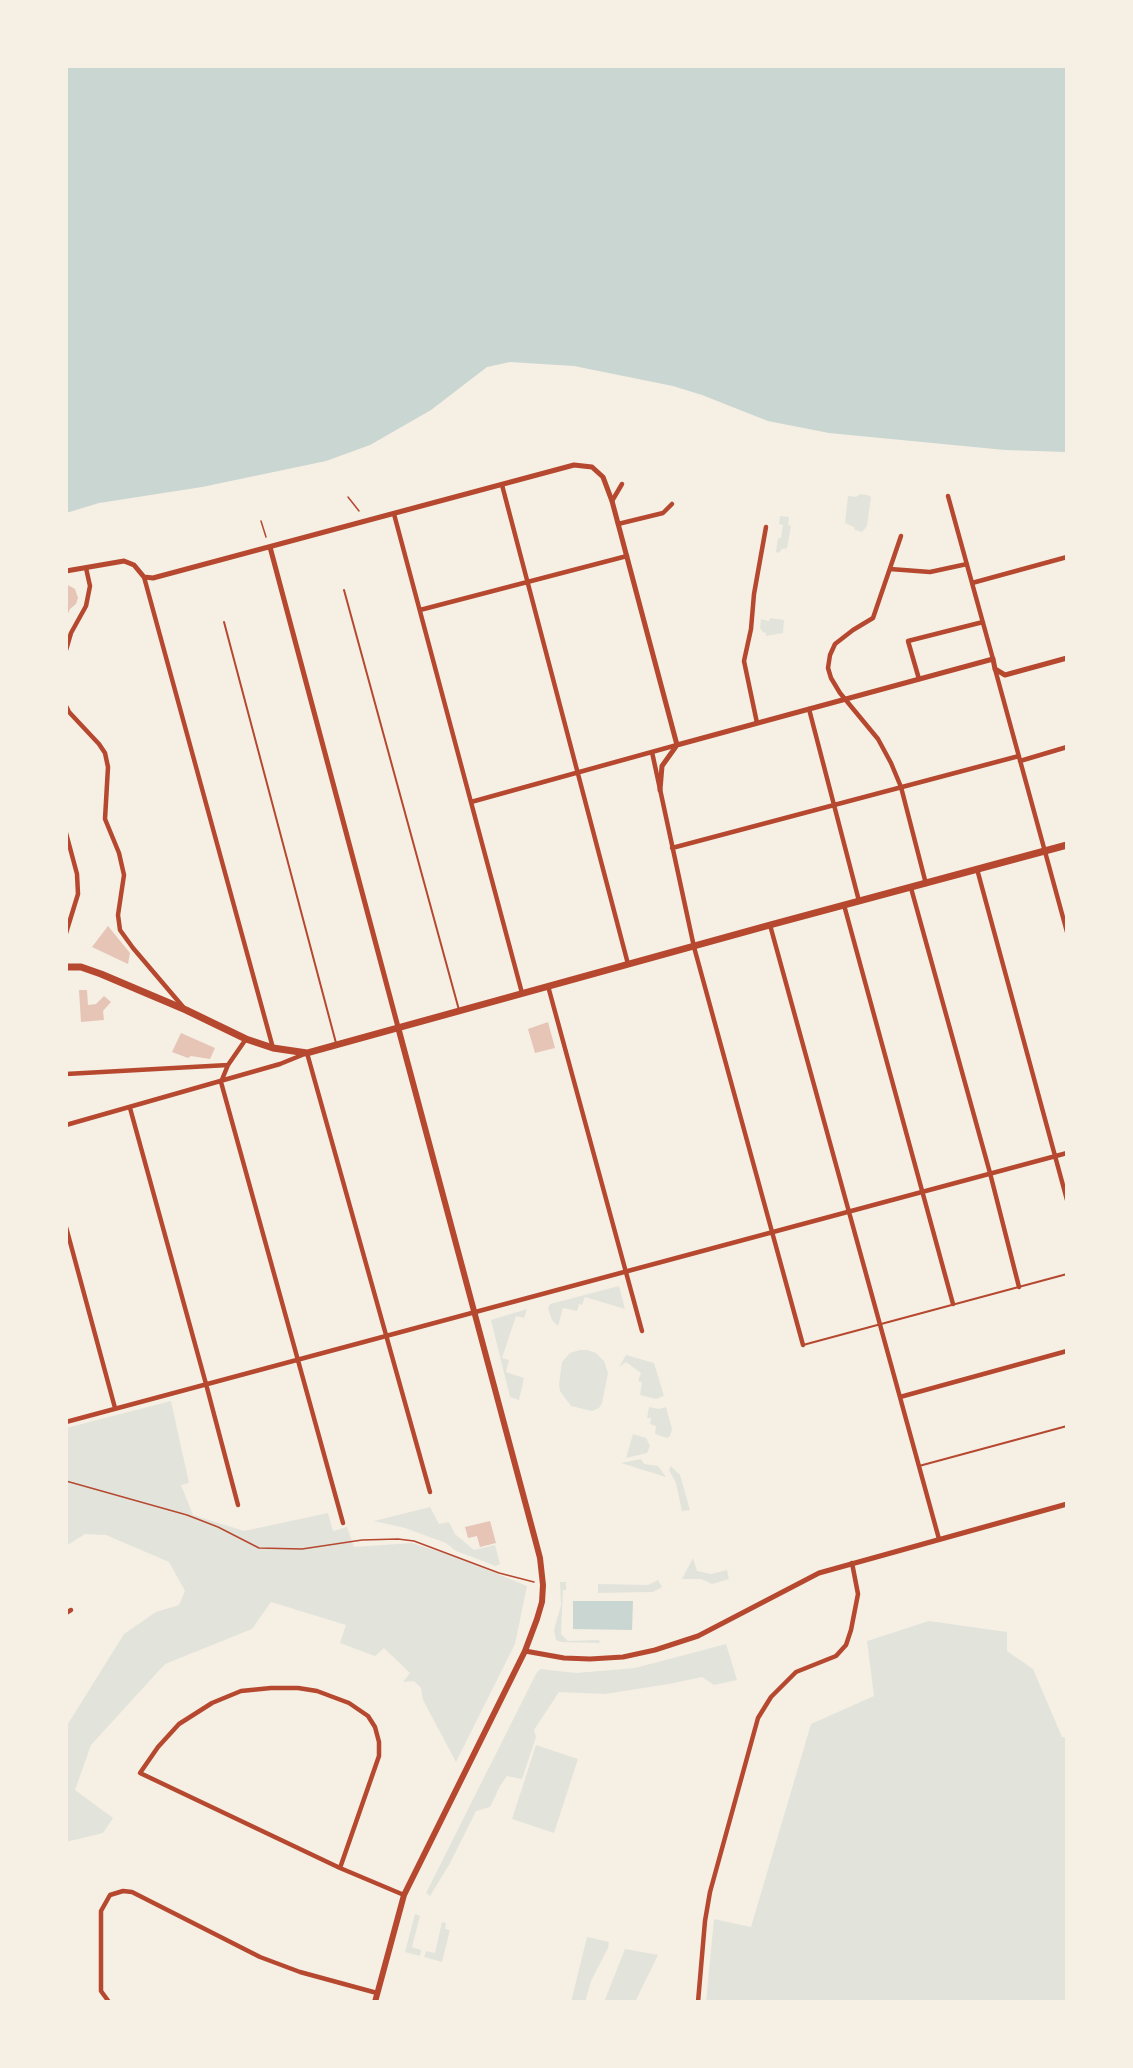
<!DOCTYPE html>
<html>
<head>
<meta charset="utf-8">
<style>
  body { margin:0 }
  #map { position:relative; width:1133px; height:2068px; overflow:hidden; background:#f6efe4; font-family:Ubuntu,sans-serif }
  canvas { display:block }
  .frame { position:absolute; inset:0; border:68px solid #f6efe4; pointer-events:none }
</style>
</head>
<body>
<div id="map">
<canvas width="1133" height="2068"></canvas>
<div class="frame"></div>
</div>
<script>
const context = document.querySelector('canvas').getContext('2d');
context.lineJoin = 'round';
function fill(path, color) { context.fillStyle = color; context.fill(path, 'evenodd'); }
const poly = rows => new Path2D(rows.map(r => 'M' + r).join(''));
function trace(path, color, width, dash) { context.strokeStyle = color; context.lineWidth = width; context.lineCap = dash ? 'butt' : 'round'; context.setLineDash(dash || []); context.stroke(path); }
fill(poly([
  [860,494,868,495,871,497,867,526,862,532,855,530,854,527,845,523,848,496,856,497],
  [780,516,789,517,788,525,791,526,787,548,782,549,779,553,776,552,778,538,781,538,783,525,779,524],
  [770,618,784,620,783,633,766,636,766,633,762,632,762,630,760,629,761,619,769,621],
  [619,1286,625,1309,585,1297,582,1305,579,1304,577,1311,563,1308,558,1326,552,1320,548,1308,550,1304],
  [527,1309,524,1318,516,1316,502,1358,509,1360,506,1372,524,1378,519,1400,510,1397,491,1320],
  [580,1350,587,1350,596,1353,604,1361,608,1373,602,1403,599,1408,592,1411,571,1406,560,1391,559,1384,562,1362,570,1353],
  [626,1355,654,1363,664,1396,656,1399,640,1395,642,1382,638,1381,641,1373,626,1362,619,1367],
  [171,1401,189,1483,181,1485,193,1515,244,1531,328,1513,333,1531,347,1527,354,1547,412,1543,456,1557,527,1586,515,1644,456,1762,423,1700,421,1688,414,1681,403,1682,410,1673,384,1648,375,1656,340,1643,346,1625,271,1602,252,1629,165,1664,91,1745,75,1790,113,1818,103,1833,66,1842,66,1727,124,1634,156,1612,179,1605,185,1591,169,1562,106,1535,85,1534,66,1546,66,1428],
  [649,1407,659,1409,666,1407,672,1429,670,1436,667,1438,655,1434,656,1426,650,1424,651,1418,647,1418],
  [633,1434,646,1438,650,1446,647,1453,626,1458],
  [641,1459,644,1464,658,1466,666,1477,621,1463],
  [671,1466,680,1475,690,1510,682,1511,676,1483,669,1470],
  [430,1507,439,1524,449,1522,455,1534,474,1550,495,1545,500,1564,495,1566,488,1563,456,1551,446,1543,405,1528,374,1521],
  [693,1558,697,1571,711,1574,727,1570,729,1579,712,1584,701,1579,682,1579],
  [658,1580,662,1587,653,1592,598,1593,598,1584,648,1585],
  [560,1582,566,1582,566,1590,563,1590,561,1634,568,1641,599,1640,600,1643,561,1642,556,1640,554,1630,561,1605],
  [929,1621,1007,1632,1007,1651,1033,1669,1062,1737,1067,1738,1067,2002,706,2002,714,1919,751,1927,811,1724,874,1696,867,1641],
  [726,1644,737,1680,714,1685,702,1677,669,1684,605,1694,559,1692,534,1730,536,1737,522,1779,507,1776,500,1786,490,1807,476,1811,449,1865,430,1896,426,1893,537,1672,541,1669,576,1673,635,1668],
  [536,1745,578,1759,554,1833,512,1819],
  [415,1914,420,1916,412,1947,421,1950,420,1956,405,1952],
  [442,1922,446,1923,445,1929,450,1930,442,1962,424,1957,426,1951,435,1953],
  [587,1937,609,1942,608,1948,591,1981,585,2002,571,2002],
  [625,1949,658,1955,635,2002,604,2002]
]), '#e2e4dc');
fill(poly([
  [66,66,1067,66,1067,452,1005,450,829,433,768,421,702,395,673,386,574,366,510,362,487,367,431,410,370,445,326,461,202,487,99,503,66,513],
  [573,1601,633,1601,632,1630,573,1629]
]), '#c9d6d2');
fill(poly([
  [66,584,75,589,78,598,76,604,70,609,66,618],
  [108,926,130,953,128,964,92,947],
  [79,990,87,990,88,1005,96,1004,104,996,111,1002,103,1011,104,1020,81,1022],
  [548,1022,555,1048,535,1053,528,1029],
  [181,1033,215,1048,210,1059,191,1056,188,1058,172,1052],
  [490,1521,496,1543,480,1547,477,1536,468,1538,465,1527]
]), '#e6c5b7');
trace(poly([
  [348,497,359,511],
  [261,521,266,537],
  [66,1481,187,1515,218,1527,259,1548,302,1549,362,1540,398,1539,414,1541,499,1573,534,1582]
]), '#b5482f', 1.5);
trace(poly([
  [344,590,459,1010],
  [224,622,336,1043],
  [803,1345,1067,1274],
  [919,1466,1067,1426]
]), '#b5482f', 2);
trace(poly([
  [502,485,628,964],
  [948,496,993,659],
  [612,501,622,484],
  [394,514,522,993],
  [618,524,663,513,672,504],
  [901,536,873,618,853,630,835,644,830,655,828,668,831,678,840,693,878,739,891,763,901,787,926,884],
  [890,569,930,572,967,564],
  [144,577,273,1048],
  [972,583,1067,557],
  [420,610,627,556],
  [66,650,71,633,86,606,90,586,86,568],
  [995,669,1067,932],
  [919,679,908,641,983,622],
  [66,706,69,712,99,744,105,753,108,767,105,819,119,853,124,875,118,915,120,930,133,948,184,1008],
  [809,709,859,901],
  [757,723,744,661,751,629,754,594,766,527],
  [652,752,694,947,803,1345],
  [1020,761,1067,747],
  [471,802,677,745],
  [66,833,77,874,78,894,66,933],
  [672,848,1019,756],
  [977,869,1067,1200],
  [911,888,990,1173,1019,1287],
  [844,905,953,1304],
  [770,925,939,1539],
  [548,986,642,1331],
  [228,1065,221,1082,343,1523],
  [66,1074,228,1065,246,1039],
  [130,1108,206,1384,238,1505],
  [66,1125,280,1064,307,1053,430,1492],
  [66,1227,115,1408],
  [900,1397,1067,1351],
  [66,1422,1067,1153],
  [66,1613,71,1610],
  [340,1868,379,1756,379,1742,375,1727,368,1716,349,1703,317,1691,298,1688,271,1688,241,1691,212,1703,179,1724,158,1747,140,1773,340,1868,404,1895],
  [109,2002,101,1991,101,1911,110,1895,123,1891,132,1892,260,1957,300,1972,377,1993],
  [698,2002,705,1921,710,1892,758,1718,771,1697,796,1672,836,1656,846,1645,851,1630,858,1594,852,1563]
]), '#b5482f', 4.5);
trace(poly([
  [270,547,398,1027],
  [66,571,124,561,134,565,144,577,153,578,574,465,592,467,603,477,612,501,677,745],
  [677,745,993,659,995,669,1005,675,1067,658],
  [660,790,662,766,677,745],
  [525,1651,564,1658,590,1659,623,1657,655,1650,698,1636,819,1573,1067,1504]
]), '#b5482f', 5);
trace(poly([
  [375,2002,404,1895,525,1651,537,1619,542,1602,543,1585,540,1558,535,1539,398,1027]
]), '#b5482f', 6);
trace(poly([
  [66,967,81,967,101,974,186,1010,246,1039,273,1048,307,1053,770,925,1067,845]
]), '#b5482f', 7);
</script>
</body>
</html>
